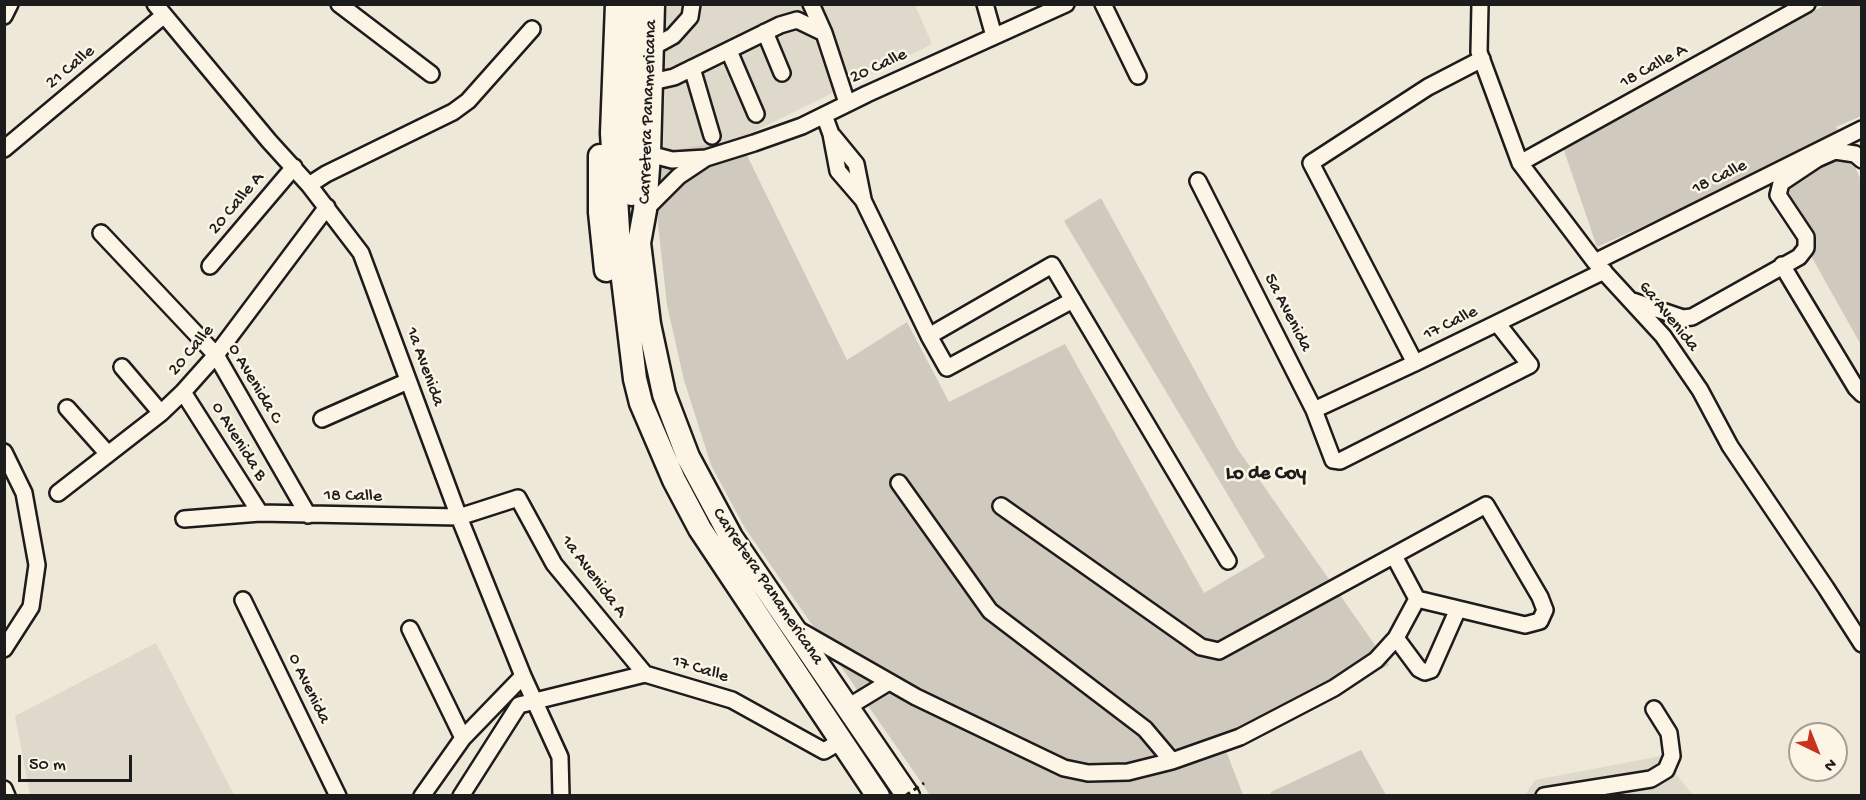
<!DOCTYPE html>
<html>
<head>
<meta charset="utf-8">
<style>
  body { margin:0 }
  #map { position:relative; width:1866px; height:800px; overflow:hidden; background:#eee8d9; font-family:"Gochi Hand",sans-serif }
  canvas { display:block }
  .frame { position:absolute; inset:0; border:6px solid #1c1c1c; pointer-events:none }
  .north { position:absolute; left:1788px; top:722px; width:60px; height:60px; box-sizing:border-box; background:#fcf5e5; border:2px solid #a29e95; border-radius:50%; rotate:137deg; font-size:16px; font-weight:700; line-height:24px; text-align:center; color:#1c1c1c }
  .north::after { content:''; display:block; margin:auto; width:21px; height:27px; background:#c8321e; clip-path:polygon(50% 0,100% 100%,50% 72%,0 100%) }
  .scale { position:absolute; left:18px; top:755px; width:114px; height:27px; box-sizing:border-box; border:3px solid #1c1c1c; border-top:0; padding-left:8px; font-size:18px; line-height:21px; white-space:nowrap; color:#1c1c1c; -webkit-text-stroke:4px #fcf5e5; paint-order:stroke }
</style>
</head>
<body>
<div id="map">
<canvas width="1866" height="800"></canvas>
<div class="frame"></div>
<div class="north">N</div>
<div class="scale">50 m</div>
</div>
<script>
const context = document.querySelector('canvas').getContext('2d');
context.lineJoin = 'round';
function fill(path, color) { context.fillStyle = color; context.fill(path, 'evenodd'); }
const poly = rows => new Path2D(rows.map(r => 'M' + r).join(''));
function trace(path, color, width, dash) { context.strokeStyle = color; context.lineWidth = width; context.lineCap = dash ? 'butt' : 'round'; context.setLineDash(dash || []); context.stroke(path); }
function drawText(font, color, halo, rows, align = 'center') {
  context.font = font + ' "Gochi Hand",sans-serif'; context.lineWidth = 5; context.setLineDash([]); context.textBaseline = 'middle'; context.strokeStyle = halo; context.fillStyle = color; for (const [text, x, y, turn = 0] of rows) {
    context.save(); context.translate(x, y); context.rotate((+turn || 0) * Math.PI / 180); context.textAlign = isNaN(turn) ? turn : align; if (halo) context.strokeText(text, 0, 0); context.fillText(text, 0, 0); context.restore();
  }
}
fill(poly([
  [664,5,915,5,932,44,739,139,657,153],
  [156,643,234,795,30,795,15,716],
  [1661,756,1693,795,1524,796,1535,780]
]), '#ded9cb');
fill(poly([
  [1826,5,1861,5,1861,116,1836,127,1861,180,1861,345,1764,172,1597,247,1557,130],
  [739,139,847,360,907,322,949,402,1065,344,1204,593,1265,557,1064,221,1101,198,1237,448,1389,665,1225,748,1243,795,930,795,745,528,711,465,684,380,667,305,658,225,657,153],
  [1361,750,1386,795,1270,795,1271,792]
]), '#cfcabd');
const minor = poly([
  [155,4,269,141,309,185,361,253,459,517,523,676,560,757,561,796],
  [339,4,431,74],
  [811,4,824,33],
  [985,4,994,36],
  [1103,4,1138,76],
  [1480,4,1479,52,1520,163,1595,262,1663,336,1700,390,1730,446,1826,588,1862,644],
  [4,16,10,4],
  [765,32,782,73],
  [653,47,673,36,690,17,692,4],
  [729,51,756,114],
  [692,68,712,136],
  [652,82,674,77,780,25,797,20,824,33,847,103],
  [824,115,831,134,838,171,863,200,929,336,947,368,1073,300],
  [833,136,856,164,863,199],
  [4,149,163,16],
  [649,154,672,160,706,158,754,143,802,126,867,94,1066,4],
  [1520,163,1807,4],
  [1198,181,1314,410,1333,460,1340,461,1530,365,1497,323],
  [309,185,326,174,453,112,468,101,532,29],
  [645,210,679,176,706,158],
  [101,233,216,355,308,515],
  [1595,262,1862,129],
  [1782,265,1856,388,1862,394],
  [210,266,294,167],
  [1633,301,1683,318,1692,317,1799,257,1806,248,1806,237,1778,195,1781,183,1817,159,1835,151,1855,154,1862,160],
  [929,336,1052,265,1228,561],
  [1415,363,1311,163,1428,87,1482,59],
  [122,367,161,413],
  [183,392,260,513],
  [67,408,108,454],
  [1314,410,1415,363,1604,271],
  [322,419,408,381],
  [4,452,24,493,37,565,31,607,4,649],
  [899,483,990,611,1145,729,1172,761],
  [58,493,161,413,183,392,216,355,327,207],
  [1001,506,1201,647,1219,651,1486,505,1540,597,1545,610,1540,621,1525,625,1417,599,1394,556],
  [184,519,260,513,459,517,518,498,554,564,645,674],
  [243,600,338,796],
  [410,629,463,738],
  [797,629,916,697,1064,768,1088,773,1128,772,1172,761,1240,737,1334,688,1376,660,1396,638,1417,599],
  [1396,638,1419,669,1425,672,1431,670,1458,609],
  [848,707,889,682],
  [4,789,7,796],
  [422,796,463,738,523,676],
  [461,796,519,705,645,674,732,700,824,751,841,741],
  [1544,796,1651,779,1666,770,1672,756,1669,733,1654,709]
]);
const highway = poly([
  [617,4,612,133,619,246,635,379,641,403,674,480,700,529,878,796],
  [653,4,649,154,645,210,639,243,649,324,664,394,688,457,731,537,908,796],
  [600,156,600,212,606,270],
  [632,194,635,4]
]);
trace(minor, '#1c1c1c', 20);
trace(highway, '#1c1c1c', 27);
trace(minor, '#fcf5e5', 15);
trace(highway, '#fcf5e5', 22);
trace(poly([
  [905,796,924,783]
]), '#1c1c1c', 3, [6, 4.5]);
drawText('18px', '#1c1c1c', '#fcf5e5', [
  ["20 Calle",879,67,-25],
  ["18 Calle A",1654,67,-29],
  ["21 Calle",71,68,-40],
  ["Carretera Panamericana",649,112,-88],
  ["18 Calle",1720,178,-26],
  ["20 Calle A",237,204,-50],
  ["5a Avenida",1287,313,63],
  ["6a Avenida",1668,317,51],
  ["17 Calle",1451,324,-26],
  ["20 Calle",192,351,-50],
  ["1a Avenida",424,367,70],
  ["0 Avenida C",254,384,59],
  ["0 Avenida B",238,442,58],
  ["18 Calle",353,497,1],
  ["1a Avenida A",593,577,53],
  ["Carretera Panamericana",767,587,56],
  ["17 Calle",700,670,17],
  ["0 Avenida",308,689,64]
]);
drawText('bold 20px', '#1c1c1c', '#fcf5e5', [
  ["Lo de Coy",1266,475]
]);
</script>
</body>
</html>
